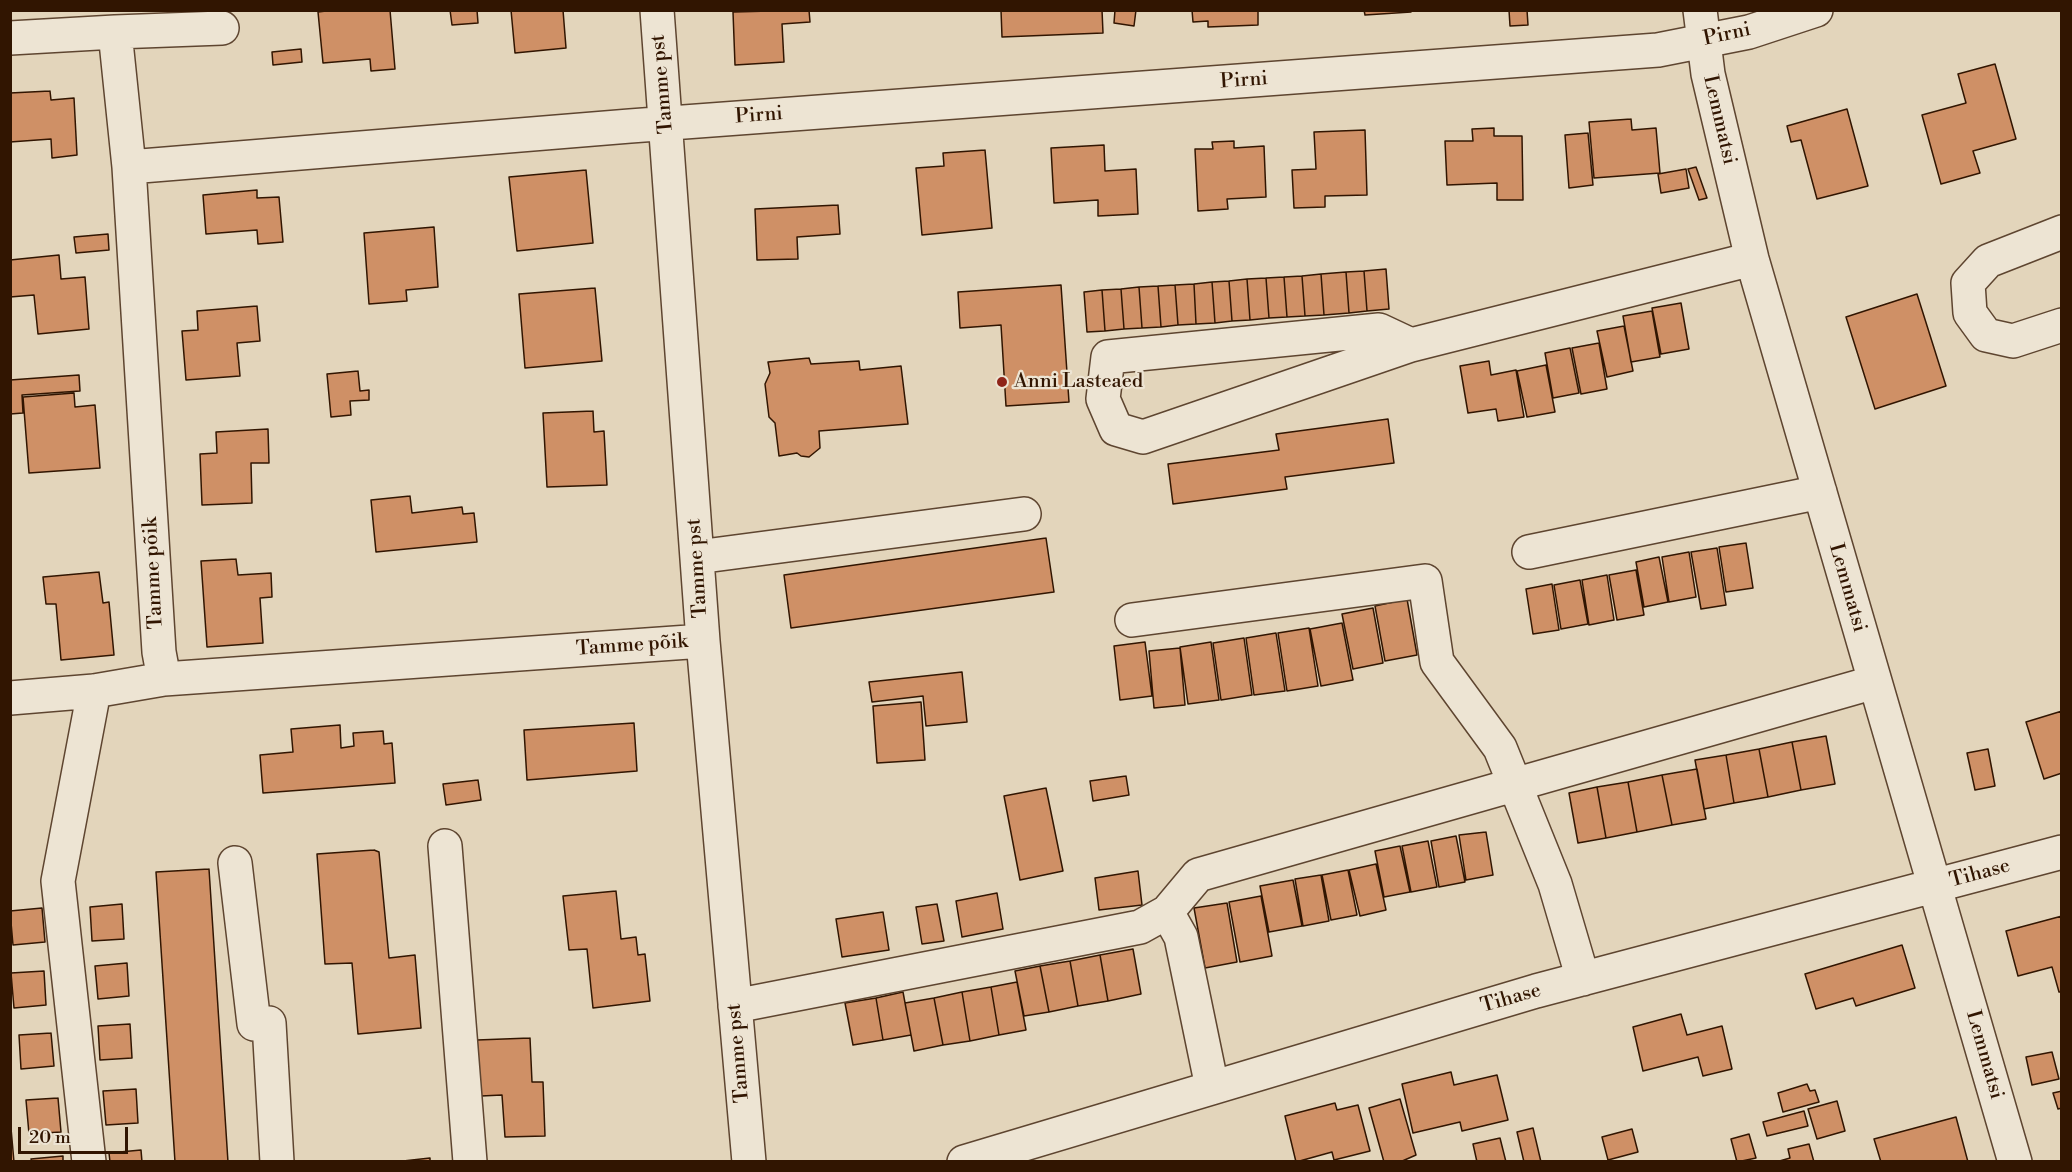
<!DOCTYPE html>
<html>
<head>
<meta charset="utf-8">
<style>
  body { margin:0 }
  #map { position:relative; width:2072px; height:1172px; overflow:hidden; background:#e3d5bb; font-family:"Libre Bodoni",serif }
  canvas { display:block }
  .frame { position:absolute; inset:0; border:12px solid #311501; pointer-events:none }
  .scale { position:absolute; left:18px; top:1127px; width:110px; height:27px; box-sizing:border-box; border:3px solid #311501; border-top:0; padding-left:8px; font-size:18px; line-height:21px; white-space:nowrap; color:#311501; -webkit-text-stroke:4px #ede4d3; paint-order:stroke }
</style>
</head>
<body>
<div id="map">
<canvas width="2072" height="1172"></canvas>
<div class="frame"></div>
<div class="scale">20 m</div>
</div>
<script>
const context = document.querySelector('canvas').getContext('2d');
context.lineJoin = 'round';
function fill(path, color) { context.fillStyle = color; context.fill(path, 'evenodd'); }
const poly = rows => new Path2D(rows.map(r => 'M' + r).join(''));
function trace(path, color, width, dash) { context.strokeStyle = color; context.lineWidth = width; context.lineCap = dash ? 'butt' : 'round'; context.setLineDash(dash || []); context.stroke(path); }
function drawText(font, color, halo, rows, align = 'center') {
  context.font = font + ' "Libre Bodoni",serif'; context.lineWidth = 4.5; context.setLineDash([]); context.textBaseline = 'middle'; context.strokeStyle = halo; context.fillStyle = color; for (const [text, x, y, turn = 0] of rows) {
    context.save(); context.translate(x, y); context.rotate((+turn || 0) * Math.PI / 180); context.textAlign = isNaN(turn) ? turn : align; if (halo) context.strokeText(text, 0, 0); context.fillText(text, 0, 0); context.restore();
  }
}
const building = poly([
  [334,10,390,10,395,69,371,71,370,59,323,63,318,12,334,10],
  [450,10,477,10,478,23,452,25,450,10],
  [511,10,563,10,566,48,515,53,511,10],
  [809,10,810,22,782,24,784,62,735,65,733,12,809,10],
  [1001,10,1102,10,1103,33,1002,37,1001,10],
  [1115,10,1136,10,1134,26,1114,23,1115,10],
  [1192,10,1258,10,1258,25,1208,27,1208,21,1193,22,1192,10],
  [1364,10,1411,10,1411,12,1365,15,1364,10],
  [1509,10,1527,10,1528,25,1510,26,1509,10],
  [301,49,302,62,273,65,272,52,301,49],
  [1995,64,2016,139,1973,151,1980,173,1941,184,1922,115,1966,103,1958,74,1995,64],
  [50,91,51,100,74,98,77,155,52,158,51,139,10,142,10,93,50,91],
  [1847,109,1868,186,1817,199,1801,140,1791,142,1787,126,1847,109],
  [1631,119,1632,130,1656,128,1660,173,1594,178,1589,122,1631,119],
  [1494,128,1494,136,1522,136,1523,200,1497,200,1497,183,1447,185,1445,141,1473,141,1472,129,1494,128],
  [1365,130,1367,195,1325,196,1325,207,1294,208,1292,170,1316,169,1314,132,1365,130],
  [1588,133,1593,185,1569,188,1565,135,1588,133],
  [1234,141,1234,148,1264,146,1266,197,1227,199,1228,209,1198,211,1195,149,1213,149,1212,142,1234,141],
  [1104,145,1105,171,1136,169,1138,214,1098,216,1098,200,1054,203,1051,148,1104,145],
  [985,150,992,228,922,235,916,168,944,166,943,153,985,150],
  [1696,167,1707,198,1699,200,1688,169,1696,167],
  [1686,169,1689,188,1661,193,1658,174,1686,169],
  [586,170,593,243,517,251,509,177,586,170],
  [257,190,257,198,279,197,283,242,258,244,257,230,206,234,203,195,257,190],
  [838,205,840,234,797,237,798,259,757,260,755,209,838,205],
  [434,227,438,287,406,290,407,301,369,304,364,233,434,227],
  [108,234,109,250,76,253,74,237,108,234],
  [59,255,61,279,85,277,89,329,38,334,34,295,10,297,10,260,59,255],
  [1386,269,1389,309,1367,311,1364,271,1386,269],
  [1364,271,1367,311,1349,313,1346,272,1364,271],
  [1346,272,1349,313,1324,315,1321,274,1346,272],
  [1321,274,1324,315,1305,316,1302,276,1321,274],
  [1302,276,1305,316,1287,317,1284,277,1302,276],
  [1284,277,1287,317,1269,318,1266,278,1284,277],
  [1266,278,1269,318,1250,320,1247,279,1266,278],
  [1247,279,1250,320,1232,321,1229,281,1247,279],
  [1229,281,1232,321,1215,323,1212,282,1229,281],
  [1212,282,1215,323,1196,324,1194,284,1212,282],
  [1194,284,1196,324,1178,325,1175,285,1194,284],
  [1061,285,1069,402,1006,406,1001,325,960,328,958,292,1061,285],
  [1175,285,1178,325,1161,327,1158,286,1175,285],
  [1158,286,1161,327,1142,328,1139,287,1158,286],
  [1139,287,1142,328,1124,329,1121,289,1139,287],
  [595,288,602,361,525,368,519,294,595,288],
  [1121,289,1124,329,1105,331,1102,290,1121,289],
  [1102,290,1105,331,1087,332,1084,292,1102,290],
  [1917,294,1946,386,1875,409,1846,317,1917,294],
  [1681,303,1689,349,1661,354,1652,308,1681,303],
  [257,306,260,341,237,343,240,376,186,380,182,331,198,330,197,311,257,306],
  [1652,311,1660,357,1631,362,1623,316,1652,311],
  [1624,326,1633,371,1607,377,1597,331,1624,326],
  [1599,343,1607,389,1581,394,1572,348,1599,343],
  [1570,348,1579,393,1553,398,1545,353,1570,348],
  [809,358,811,364,859,361,860,370,901,366,908,424,819,431,820,448,809,457,801,456,797,453,779,456,775,423,769,417,765,384,770,373,768,362,809,358],
  [1489,361,1491,375,1516,370,1524,417,1498,421,1496,409,1468,413,1460,366,1489,361],
  [1546,365,1555,412,1527,417,1517,371,1546,365],
  [358,371,360,391,369,390,369,400,350,401,351,415,331,417,327,374,358,371],
  [79,375,80,391,22,395,23,413,10,414,10,380,79,375],
  [74,393,75,407,95,405,100,468,29,473,23,397,74,393],
  [593,411,594,432,604,431,607,485,547,487,543,413,593,411],
  [1388,419,1394,463,1285,477,1287,489,1173,504,1168,464,1279,450,1276,434,1388,419],
  [268,429,269,463,251,463,252,503,202,505,200,454,217,453,216,432,268,429],
  [410,496,412,513,462,507,463,514,474,513,477,542,376,552,371,500,410,496],
  [1046,538,1054,592,791,628,784,575,1046,538],
  [1746,543,1753,588,1726,592,1719,547,1746,543],
  [1717,548,1726,605,1701,609,1691,552,1717,548],
  [1689,552,1696,597,1669,602,1662,557,1689,552],
  [1659,557,1668,602,1644,607,1636,562,1659,557],
  [236,559,238,575,271,573,272,597,260,598,263,643,207,647,201,561,236,559],
  [1636,570,1644,615,1617,620,1609,575,1636,570],
  [99,572,103,603,109,602,114,655,61,660,56,604,46,604,43,577,99,572],
  [1607,575,1614,620,1589,625,1582,580,1607,575],
  [1580,580,1588,624,1561,629,1554,585,1580,580],
  [1552,584,1559,630,1533,634,1526,589,1552,584],
  [1407,599,1417,655,1385,661,1375,606,1407,599],
  [1373,608,1383,663,1353,669,1342,614,1373,608],
  [1342,623,1353,680,1321,686,1310,629,1342,623],
  [1309,628,1318,686,1287,691,1278,633,1309,628],
  [1276,633,1285,691,1254,695,1246,638,1276,633],
  [1244,638,1252,695,1221,700,1213,643,1244,638],
  [1145,642,1152,696,1120,700,1114,646,1145,642],
  [1211,642,1219,700,1188,704,1180,647,1211,642],
  [1180,648,1185,705,1154,708,1149,651,1180,648],
  [962,672,967,722,926,726,923,696,872,702,869,682,962,672],
  [921,702,925,760,877,763,873,706,921,702],
  [2062,711,2062,773,2044,779,2026,722,2062,711],
  [634,723,637,771,527,780,524,730,634,723],
  [340,725,341,748,354,746,353,733,383,731,384,744,392,743,395,783,263,793,260,755,293,752,291,729,340,725],
  [1826,736,1835,784,1801,790,1792,742,1826,736],
  [1792,742,1801,790,1768,797,1759,749,1792,742],
  [1759,749,1768,797,1734,803,1726,755,1759,749],
  [1988,749,1995,786,1975,790,1967,753,1988,749],
  [1726,755,1734,803,1704,809,1695,760,1726,755],
  [1697,769,1706,819,1672,825,1662,775,1697,769],
  [1662,775,1672,825,1637,832,1628,782,1662,775],
  [1126,776,1129,795,1093,801,1090,781,1126,776],
  [478,780,481,800,446,805,443,784,478,780],
  [1628,782,1637,832,1606,838,1597,787,1628,782],
  [1597,787,1606,838,1578,843,1569,793,1597,787],
  [1046,788,1063,871,1020,880,1004,796,1046,788],
  [1486,832,1493,875,1466,880,1459,835,1486,832],
  [1456,836,1465,882,1439,887,1431,841,1456,836],
  [1428,841,1437,887,1411,892,1402,846,1428,841],
  [1400,846,1410,892,1384,897,1375,851,1400,846],
  [374,850,379,852,389,958,415,955,421,1028,358,1034,352,963,325,964,317,854,374,850],
  [1376,864,1386,910,1360,916,1349,870,1376,864],
  [209,869,228,1162,175,1162,156,872,209,869],
  [1348,870,1357,915,1331,920,1322,875,1348,870],
  [1138,871,1142,905,1099,910,1095,878,1138,871],
  [1321,875,1329,921,1303,926,1295,879,1321,875],
  [1293,880,1302,926,1269,932,1260,886,1293,880],
  [616,891,621,939,636,937,638,955,645,954,650,1001,593,1008,587,949,569,950,563,896,616,891],
  [997,893,1003,929,962,937,956,901,997,893],
  [1261,896,1272,956,1240,962,1229,902,1261,896],
  [1227,903,1237,962,1205,968,1194,908,1227,903],
  [122,904,124,939,92,941,90,907,122,904],
  [937,904,944,941,922,944,916,907,937,904],
  [42,908,45,942,13,945,10,911,42,908],
  [883,912,889,950,842,957,836,919,883,912],
  [2062,916,2062,992,2059,992,2052,967,2018,976,2006,931,2062,916],
  [1902,945,1915,988,1856,1006,1853,998,1816,1009,1805,974,1902,945],
  [1133,949,1141,994,1108,1001,1100,955,1133,949],
  [1100,955,1108,1001,1078,1006,1070,961,1100,955],
  [1070,961,1078,1006,1049,1012,1040,966,1070,961],
  [127,963,129,996,98,999,95,966,127,963],
  [1040,966,1049,1012,1024,1016,1015,971,1040,966],
  [44,971,46,1005,14,1008,11,973,44,971],
  [1017,982,1026,1030,999,1035,991,987,1017,982],
  [991,987,999,1035,970,1041,962,992,991,987],
  [903,992,911,1035,883,1040,876,998,903,992],
  [962,992,970,1041,943,1045,934,998,962,992],
  [876,998,883,1040,853,1045,845,1003,876,998],
  [934,998,943,1045,914,1051,905,1003,934,998],
  [1681,1014,1687,1035,1722,1026,1732,1069,1703,1076,1698,1057,1643,1071,1633,1027,1681,1014],
  [130,1024,132,1058,100,1060,98,1026,130,1024],
  [51,1033,54,1066,21,1069,19,1035,51,1033],
  [530,1038,532,1082,543,1082,545,1136,505,1137,502,1095,481,1096,477,1040,530,1038],
  [2052,1052,2059,1079,2032,1085,2026,1057,2052,1052],
  [1451,1072,1454,1085,1497,1075,1508,1120,1462,1131,1460,1122,1413,1133,1402,1084,1451,1072],
  [1807,1084,1810,1091,1815,1090,1819,1102,1783,1112,1778,1093,1807,1084],
  [136,1089,138,1123,106,1125,103,1091,136,1089],
  [2062,1091,2062,1108,2058,1109,2053,1093,2062,1091],
  [58,1098,61,1132,29,1134,26,1100,58,1098],
  [1400,1099,1416,1155,1400,1162,1384,1162,1369,1108,1400,1099],
  [1837,1101,1845,1131,1817,1139,1808,1109,1837,1101],
  [1335,1103,1337,1110,1358,1105,1370,1151,1334,1160,1332,1152,1296,1162,1285,1116,1335,1103],
  [1804,1111,1808,1126,1767,1136,1763,1122,1804,1111],
  [10,1117,14,1162,10,1162,10,1117],
  [1956,1117,1968,1162,1881,1162,1874,1139,1956,1117],
  [1533,1128,1541,1162,1524,1162,1517,1132,1533,1128],
  [1632,1129,1638,1152,1608,1160,1602,1137,1632,1129],
  [1749,1134,1756,1158,1737,1162,1731,1139,1749,1134],
  [1500,1138,1506,1162,1477,1162,1473,1144,1500,1138],
  [1809,1144,1814,1162,1776,1162,1790,1158,1788,1149,1809,1144],
  [141,1150,142,1162,110,1162,109,1153,141,1150],
  [63,1156,63,1162,32,1162,31,1159,63,1156],
  [430,1158,430,1162,394,1162,430,1158]
]);
fill(building, '#cf9066');
trace(building, '#311501', 1.5);
const minor = poly([
  [657,10,703,641,749,1162],
  [1700,10,1708,74,1752,259,2015,1162],
  [115,32,222,28],
  [10,38,115,32,129,167,159,652,164,679,703,641],
  [129,167,630,126,1658,50,1749,32,1816,10],
  [2062,232,1988,261,1968,283,1970,313,1986,335,2013,341,2062,325],
  [1411,345,1379,330,1108,357,1103,399,1116,429,1143,437,1411,345,1752,259],
  [1529,552,1820,492],
  [697,557,1024,514],
  [1132,620,1425,581,1437,662,1500,748,1555,884,1583,979],
  [10,698,94,691,164,679],
  [445,846,470,1162],
  [235,863,254,1024,269,1023,277,1162],
  [1167,912,1181,937,1212,1087],
  [735,1006,1140,927,1167,912,1198,875,1875,682],
  [89,1162,58,881,94,691],
  [964,1162,1536,991,2062,852]
]);
trace(minor, '#5e4530', 36);
trace(minor, '#ede4d3', 33);
for (const [x, y, r, color] of [
  [1002,382,6,"#8f2418"]
]) { const dot = new Path2D(); dot.arc(x, y, r, 0, 2 * Math.PI); context.fillStyle = color; context.fill(dot); trace(dot, '#ede4d3', 2); }
drawText('20px', '#311501', '#ede4d3', [
  ["Pirni",1727,35,-12],
  ["Pirni",1244,81,-4],
  ["Tamme pst",663,84,-95],
  ["Pirni",759,116,-4],
  ["Lemmatsi",1719,120,77],
  ["Tamme pst",698,568,-94],
  ["Tamme põik",154,573,-93],
  ["Lemmatsi",1847,588,74],
  ["Tamme põik",632,646,-4],
  ["Tihase",1980,874,-15],
  ["Tihase",1511,999,-16],
  ["Tamme pst",739,1053,-95],
  ["Lemmatsi",1984,1055,74]
]);
drawText('20px', '#311501', '#ede4d3', [
  ["Anni Lasteaed",1014,382]
], 'left');
</script>
</body>
</html>
